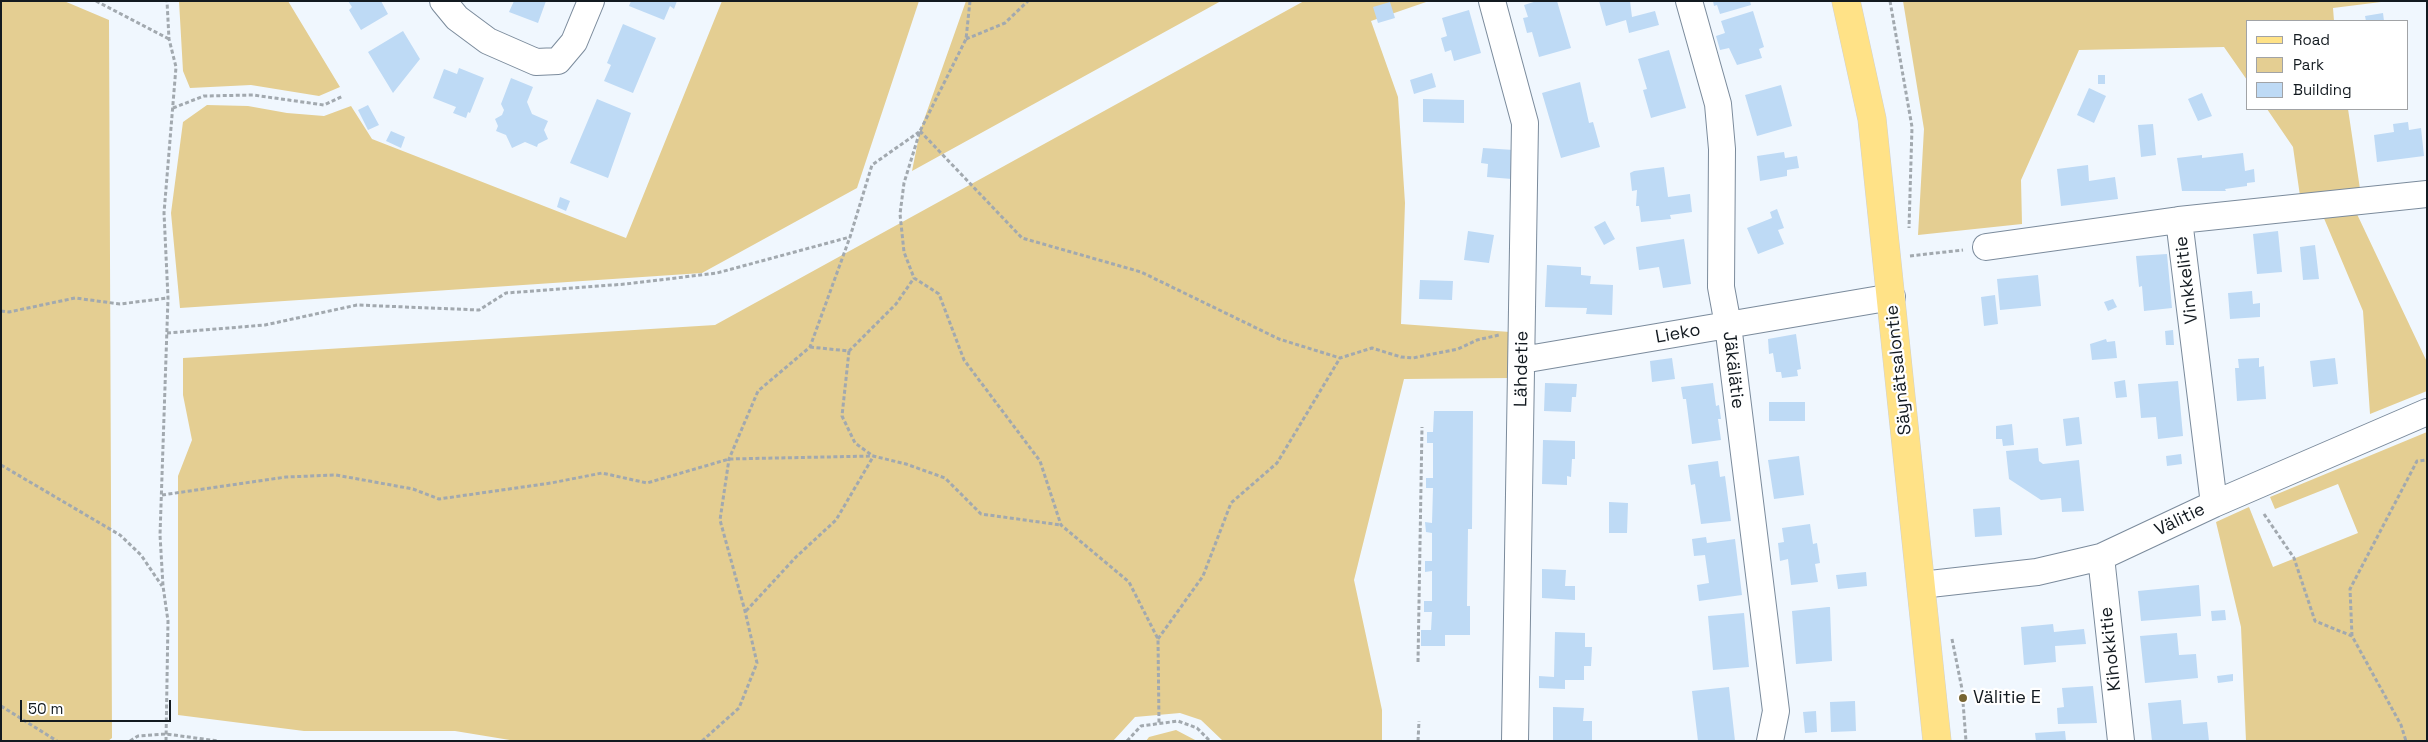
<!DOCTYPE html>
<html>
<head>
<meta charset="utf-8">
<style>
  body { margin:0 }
  #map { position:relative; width:2428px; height:742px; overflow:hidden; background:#f0f7fe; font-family:"Space Grotesk",sans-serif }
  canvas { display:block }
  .frame { position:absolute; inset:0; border:2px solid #131a20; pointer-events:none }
  .legend { position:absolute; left:2246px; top:20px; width:162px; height:90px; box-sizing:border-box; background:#fff; border:1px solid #a1a3a6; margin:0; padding:6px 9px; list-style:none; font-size:15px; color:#131a20 }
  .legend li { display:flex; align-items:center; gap:10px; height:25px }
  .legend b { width:25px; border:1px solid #a1a3a6 }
  .scale { position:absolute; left:20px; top:700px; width:151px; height:22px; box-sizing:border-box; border:2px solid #131a20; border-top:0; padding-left:6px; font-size:15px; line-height:18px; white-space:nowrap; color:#131a20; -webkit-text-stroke:4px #fff; paint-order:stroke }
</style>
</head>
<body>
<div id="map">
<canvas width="2428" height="742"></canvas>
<div class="frame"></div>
<ul class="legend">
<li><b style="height:6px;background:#ffe287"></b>Road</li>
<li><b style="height:14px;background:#e4ce92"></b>Park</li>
<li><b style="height:14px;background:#bedaf5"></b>Building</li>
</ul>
<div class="scale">50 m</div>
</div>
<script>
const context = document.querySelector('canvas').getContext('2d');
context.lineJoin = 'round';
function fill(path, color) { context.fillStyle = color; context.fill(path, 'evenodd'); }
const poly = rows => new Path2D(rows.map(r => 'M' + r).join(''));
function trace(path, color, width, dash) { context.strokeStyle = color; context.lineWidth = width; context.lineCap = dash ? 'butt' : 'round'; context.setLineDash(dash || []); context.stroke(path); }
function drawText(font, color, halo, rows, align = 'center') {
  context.font = font + ' "Space Grotesk",sans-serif'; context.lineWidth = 4.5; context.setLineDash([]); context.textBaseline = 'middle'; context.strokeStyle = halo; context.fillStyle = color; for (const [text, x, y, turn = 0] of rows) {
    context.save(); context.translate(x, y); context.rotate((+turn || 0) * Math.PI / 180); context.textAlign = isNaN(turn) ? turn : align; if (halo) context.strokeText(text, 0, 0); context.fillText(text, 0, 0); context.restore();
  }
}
fill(poly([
  [1,1,64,1,109,20,112,738,108,741,1,741],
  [179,1,288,1,340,87,319,96,251,85,190,88,183,71],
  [722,1,919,1,857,188,702,273,180,308,171,213,183,122,207,105,248,106,287,113,324,116,351,106,372,139,626,238],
  [966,1,1221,1,912,171,920,131],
  [1304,1,1429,1,1371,21,1398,97,1405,203,1401,324,1510,332,1510,378,1404,379,1354,580,1382,710,1382,741,1223,741,1201,720,1180,713,1135,717,1113,741,516,741,455,731,304,731,178,715,178,476,192,440,183,395,183,358,715,325],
  [1903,1,2389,1,2333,8,2334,21,2247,21,2247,80,2224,47,2079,50,2021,180,2022,224,1918,235,1924,129],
  [2267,109,2348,109,2360,189,2300,196,2293,147],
  [2356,212,2427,362,2427,391,2370,414,2363,311,2323,216],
  [2427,432,2427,741,2246,741,2241,627,2216,522,2249,507,2273,567,2358,533,2338,484,2275,509,2270,497],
  [1176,730,1197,741,1146,741,1149,737]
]), '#e4ce92');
fill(poly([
  [348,1,381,1,388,14,361,30,349,10,352,7],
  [514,1,546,1,538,23,509,12],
  [631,1,677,1,674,9,670,6,664,20,629,6],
  [1537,1,1557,1,1571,48,1539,57,1532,32,1527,33,1523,18,1528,17,1524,5],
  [1599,1,1630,1,1632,17,1655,11,1659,25,1629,33,1626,20,1606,26],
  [1713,1,1750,1,1751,5,1720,14,1717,5,1714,6],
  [1390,2,1395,18,1378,23,1373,7],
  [1469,10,1481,53,1454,61,1451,50,1445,52,1441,38,1447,36,1442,18],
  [1753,11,1764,47,1759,49,1762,58,1737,65,1729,48,1720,50,1716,36,1725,33,1721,21],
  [2383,13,2384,21,2366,21,2365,16],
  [623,24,656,38,633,93,604,81,611,65,607,63],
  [403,31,420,59,393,93,368,52],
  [1669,50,1686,108,1651,118,1643,90,1647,89,1638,59],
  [459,68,484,78,470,113,468,112,466,118,453,113,456,107,433,98,444,69,457,74],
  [1432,73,1436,87,1414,94,1410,80],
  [2098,75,2105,75,2105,84,2098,84],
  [511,78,533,87,527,102,532,114,548,121,544,130,548,139,538,144,537,147,525,142,512,148,506,135,496,131,498,126,495,119,502,115,504,110,501,104],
  [1580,82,1589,123,1593,122,1600,147,1561,158,1542,93],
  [1781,85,1792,126,1757,136,1745,95],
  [2089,88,2106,96,2094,123,2077,115],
  [2202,93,2212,116,2198,121,2188,99],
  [597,99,631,113,608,178,570,163],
  [1423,99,1464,100,1464,123,1423,122],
  [368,105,379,125,368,130,358,110],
  [2408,122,2409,130,2421,128,2424,156,2377,162,2374,135,2394,132,2393,124],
  [2153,124,2156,155,2141,157,2138,125],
  [391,131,405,137,401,148,386,141],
  [1483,148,1514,150,1512,179,1487,177,1488,164,1481,163],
  [1784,152,1785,158,1797,156,1799,168,1787,170,1787,176,1760,181,1757,156],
  [2243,153,2245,171,2254,169,2255,182,2247,183,2247,186,2225,189,2226,191,2182,191,2177,158,2202,155,2202,158],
  [2088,165,2089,181,2115,177,2118,199,2061,206,2057,169],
  [1664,167,1668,197,1690,194,1692,212,1670,215,1671,219,1641,222,1639,206,1636,206,1637,190,1632,191,1630,173,1634,171],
  [560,197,570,201,566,211,557,207],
  [1777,209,1784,228,1778,230,1784,244,1758,254,1747,228,1772,218,1770,212],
  [1605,221,1615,239,1604,245,1594,227],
  [1468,231,1494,235,1489,263,1464,260],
  [2278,231,2282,272,2257,274,2253,234],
  [1684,239,1691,284,1663,288,1659,267,1639,270,1636,247],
  [2315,245,2319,279,2303,280,2300,247],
  [2167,254,2172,308,2144,311,2142,286,2139,287,2136,256],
  [1547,265,1581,267,1581,275,1591,276,1590,284,1613,285,1612,315,1586,314,1587,308,1545,307],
  [2038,275,2041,306,2000,310,1997,279],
  [1420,280,1453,281,1452,300,1419,299],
  [2252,291,2253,304,2260,303,2260,317,2230,319,2228,293],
  [1995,295,1998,324,1984,326,1981,297],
  [2113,299,2117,307,2108,311,2104,302],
  [2173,330,2174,345,2166,345,2165,331],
  [1796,334,1801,369,1797,370,1798,376,1782,378,1781,372,1776,372,1773,353,1769,354,1768,339],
  [2106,339,2107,342,2115,341,2117,358,2092,360,2090,344],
  [1672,358,1675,379,1652,382,1650,361],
  [2259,358,2259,367,2264,366,2266,399,2237,401,2235,368,2239,368,2238,359],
  [2335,358,2338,384,2313,387,2310,361],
  [2125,380,2127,397,2116,398,2114,382],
  [2178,381,2183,436,2158,439,2156,417,2141,418,2138,384],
  [1545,383,1577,384,1576,397,1572,397,1571,412,1544,411],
  [1713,383,1716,406,1719,405,1721,419,1718,419,1721,440,1692,444,1686,399,1683,399,1681,387],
  [1769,402,1805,402,1805,421,1769,421],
  [1434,411,1473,411,1472,529,1468,529,1467,606,1470,606,1470,635,1445,635,1445,646,1421,646,1421,630,1431,630,1432,612,1424,612,1424,601,1432,601,1432,571,1425,572,1425,561,1432,561,1432,533,1426,532,1425,522,1432,523,1433,488,1426,488,1426,478,1433,478,1433,443,1427,443,1427,432,1433,432],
  [2079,417,2082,444,2066,446,2063,419],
  [2012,424,2014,445,2003,446,2002,439,1996,439,1996,426],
  [1543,440,1575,441,1575,459,1572,459,1571,477,1567,476,1567,485,1542,484],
  [2038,448,2039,461,2043,464,2079,460,2084,511,2062,512,2061,498,2041,500,2009,479,2006,451],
  [2181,454,2182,464,2167,466,2166,456],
  [1799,456,1804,495,1774,499,1768,460],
  [1718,461,1720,477,1725,476,1731,521,1701,524,1695,484,1691,485,1688,465],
  [1609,502,1628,503,1627,533,1609,533],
  [2000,507,2002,535,1975,537,1973,509],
  [1810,524,1813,544,1817,543,1820,563,1815,564,1818,582,1791,585,1788,559,1780,561,1778,543,1784,542,1782,528],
  [1706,537,1707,543,1735,539,1742,595,1699,601,1697,585,1709,583,1705,555,1694,556,1692,539],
  [1542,569,1566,570,1565,586,1575,586,1575,600,1542,598],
  [1866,572,1867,586,1838,589,1836,575],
  [2199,585,2201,616,2141,621,2138,591],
  [1828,607,1830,607,1832,661,1796,664,1792,611],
  [2225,610,2226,620,2212,621,2211,611],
  [1744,613,1749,667,1713,670,1708,616],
  [2053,624,2054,632,2084,629,2086,644,2055,646,2056,662,2024,665,2021,627],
  [1555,632,1585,633,1585,647,1592,647,1591,666,1584,666,1584,680,1565,680,1565,689,1539,688,1539,676,1554,677],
  [2177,633,2179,655,2196,654,2198,678,2145,683,2140,636],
  [2233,674,2233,681,2218,683,2217,676],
  [2093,686,2097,723,2058,724,2057,708,2064,707,2062,688],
  [1729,687,1735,741,1698,741,1692,691],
  [2181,700,2183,724,2207,722,2209,741,2152,741,2148,703],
  [1855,701,1856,731,1831,732,1830,702],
  [1553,707,1584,708,1583,721,1592,721,1592,741,1553,741],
  [1816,711,1817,732,1805,733,1803,712],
  [2065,731,2066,741,2036,741,2035,733]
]), '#bedaf5');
const minor = poly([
  [443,1,457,18,488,41,536,62,558,61,574,42,591,1],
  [1492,1,1525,123,1515,741],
  [1689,1,1718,104,1722,149,1721,287,1728,325,1776,711,1770,741],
  [2179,220,2427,194],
  [1986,247,2179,220,2214,504],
  [1522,360,1892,297],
  [2101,557,2121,741],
  [1921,585,2037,572,2101,557,2214,504,2427,412]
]);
const major = poly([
  [1846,1,1872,119,1937,741]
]);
trace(minor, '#7b8b9c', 28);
trace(major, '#d0d1d2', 29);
trace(poly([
  [96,1,169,39],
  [970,1,966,39,920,131,904,183,900,214,904,252,914,278,939,294,964,360,1040,461,1061,525,1129,582,1158,639,1159,724],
  [1890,1,1912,127,1909,228],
  [966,39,1005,23,1028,1],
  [173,108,204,96,253,95,324,105,343,96],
  [920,131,1022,238,1141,272,1279,339,1340,358,1372,348,1401,357,1413,358,1458,349,1477,340,1499,335],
  [1910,256,1963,250],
  [1,311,9,312,75,298,120,304,168,298],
  [167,333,265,325,357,305,479,310,506,293,626,284,717,273,850,237],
  [810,347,849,351,896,304,914,278],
  [849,351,842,416,855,443,873,456],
  [1,465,120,535,141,555,162,586],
  [162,495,286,477,336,475,413,489,439,499,551,483,602,473,647,483,729,459,873,456,906,464,945,478,981,514,1061,525],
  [2264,514,2294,558,2315,621,2352,636,2401,725,2406,741],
  [746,611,796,557,836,520,873,457],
  [2352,636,2350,589,2417,461,2427,460],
  [1158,639,1203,576,1231,503,1277,463,1340,358],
  [1952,639,1962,689,1966,741],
  [1418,662,1422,427],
  [1,706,57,741],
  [130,741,138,736,166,734,218,741],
  [166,741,168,621,163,586,160,535,168,298,164,213,176,67,169,39,167,1],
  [702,741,739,708,757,663,745,611,720,520,729,459,758,391,810,347,850,237,872,165,919,132],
  [1127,741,1141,726,1178,721,1197,728,1210,741],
  [1418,741,1419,721]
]), '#a2a9af', 3, [4, 2.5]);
trace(minor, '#fff', 26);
trace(major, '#ffe287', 28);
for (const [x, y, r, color] of [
  [1963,698,5,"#766432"]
]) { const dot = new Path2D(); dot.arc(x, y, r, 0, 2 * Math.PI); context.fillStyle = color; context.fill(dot); trace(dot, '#fff', 2); }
drawText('18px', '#131a20', '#fff', [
  ["Vinkkelitie",2187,280,-97],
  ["Lieko",1678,334,-10],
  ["Lähdetie",1522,369,-89],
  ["Jäkälätie",1733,370,83],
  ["Säynätsalontie",1899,370,-96],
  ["Välitie",2180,520,-26],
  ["Kihokkitie",2111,649,-96]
]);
drawText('18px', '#131a20', '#fff', [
  ["Välitie E",1973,698]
], 'left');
</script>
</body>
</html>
